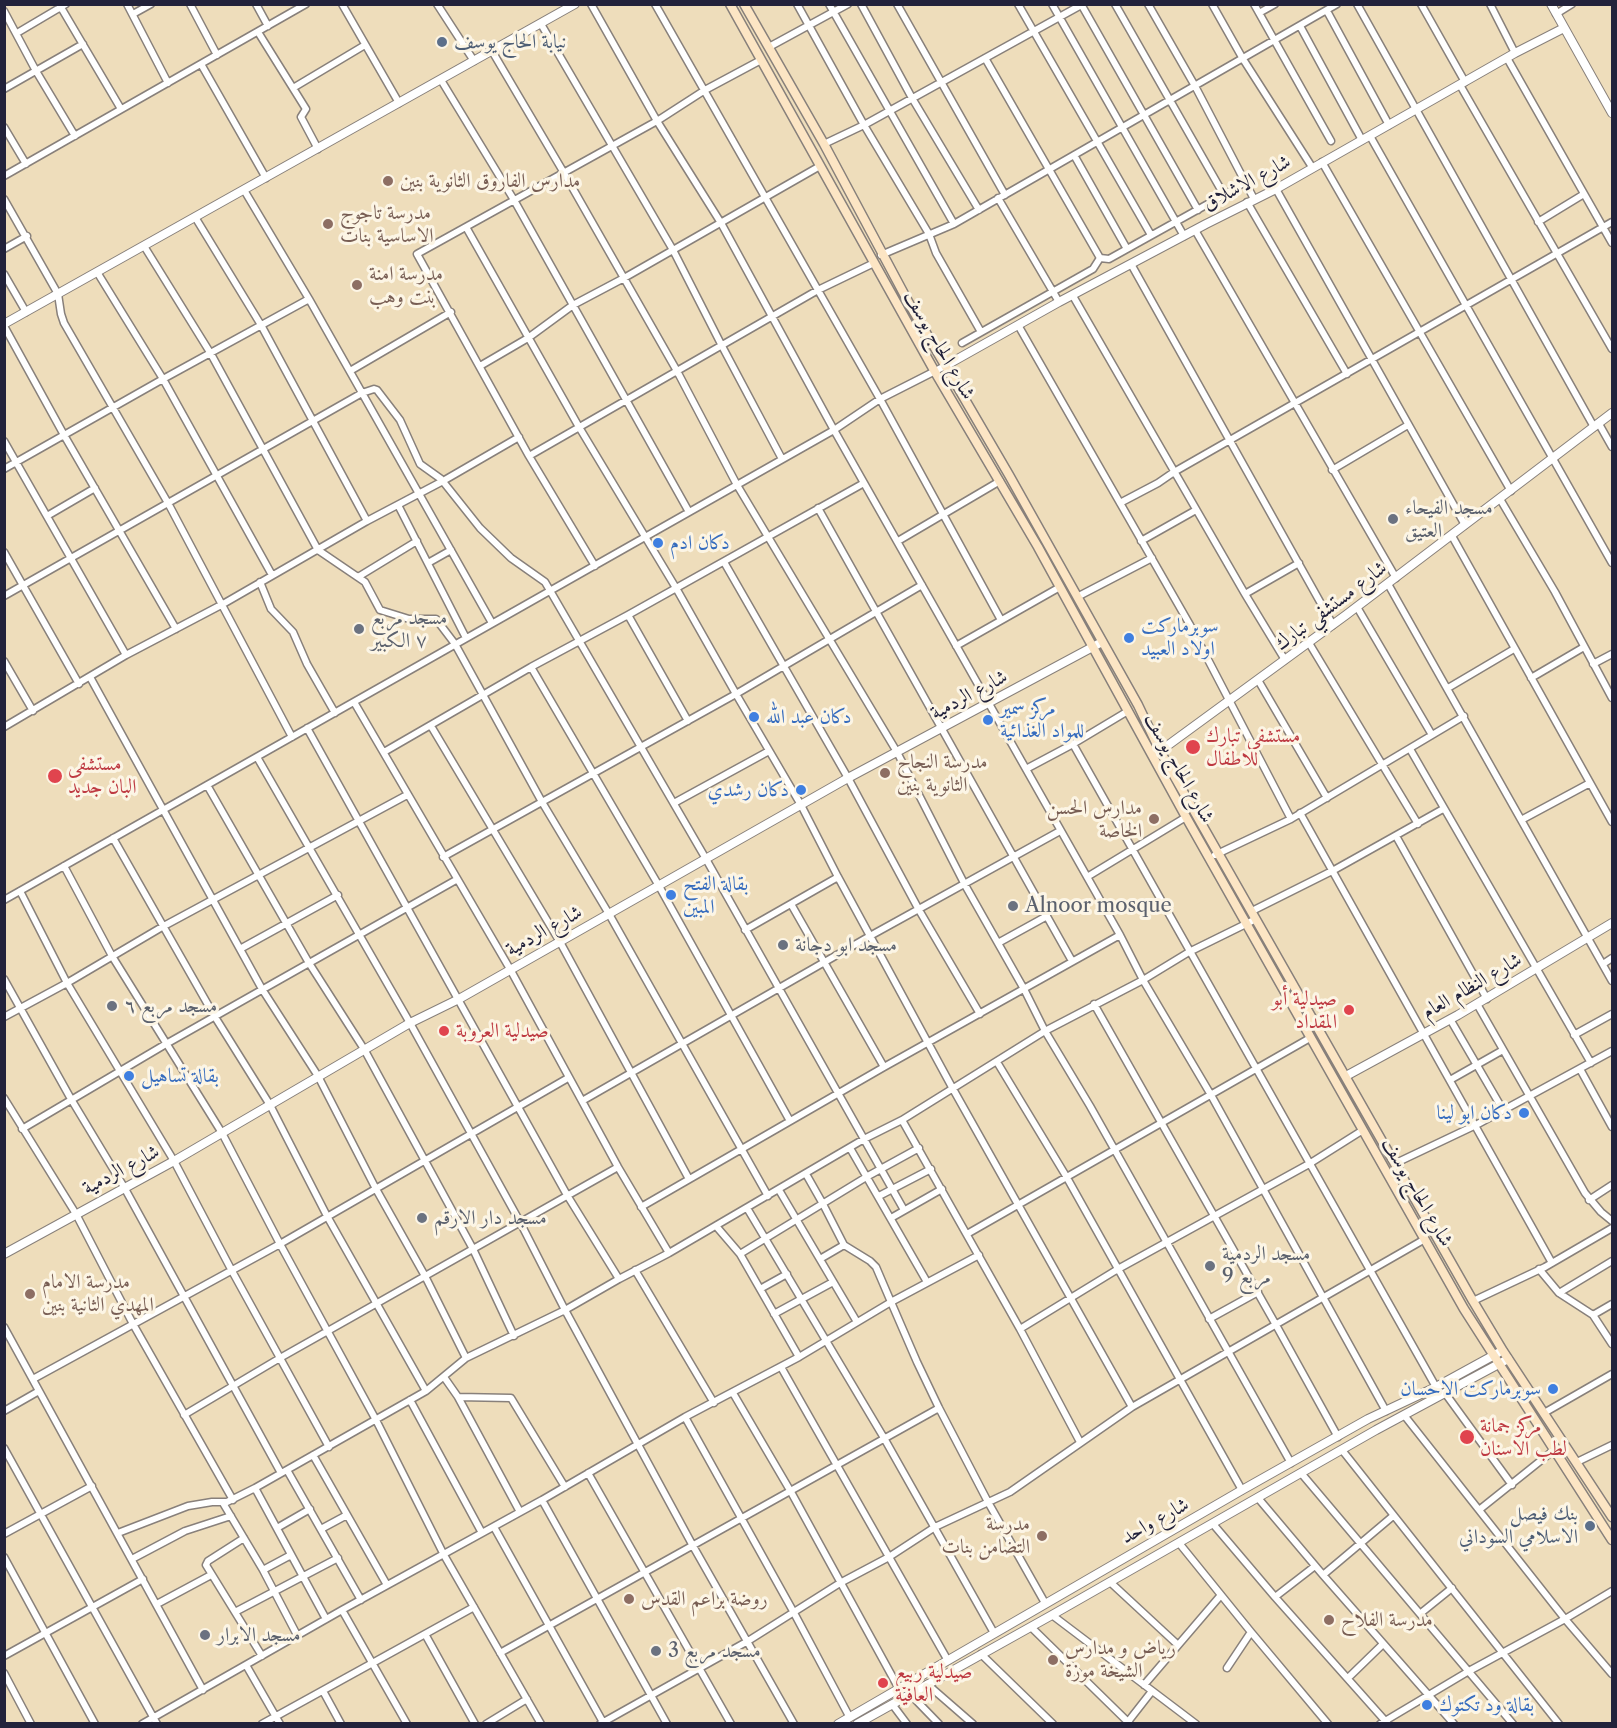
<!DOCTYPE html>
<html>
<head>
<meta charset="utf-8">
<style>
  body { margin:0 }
  #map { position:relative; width:1617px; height:1728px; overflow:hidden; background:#edb; font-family:"Libre Caslon Text",serif }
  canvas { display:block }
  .frame { position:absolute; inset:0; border:6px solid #22223b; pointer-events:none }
</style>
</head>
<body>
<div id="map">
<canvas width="1617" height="1728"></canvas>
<div class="frame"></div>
</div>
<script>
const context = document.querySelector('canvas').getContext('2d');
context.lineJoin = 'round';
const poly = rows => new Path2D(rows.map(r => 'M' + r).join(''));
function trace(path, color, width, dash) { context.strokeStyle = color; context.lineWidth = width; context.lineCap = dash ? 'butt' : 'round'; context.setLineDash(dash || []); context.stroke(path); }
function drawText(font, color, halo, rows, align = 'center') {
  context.font = font + ' "Libre Caslon Text",Amiri,serif'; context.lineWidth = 6; context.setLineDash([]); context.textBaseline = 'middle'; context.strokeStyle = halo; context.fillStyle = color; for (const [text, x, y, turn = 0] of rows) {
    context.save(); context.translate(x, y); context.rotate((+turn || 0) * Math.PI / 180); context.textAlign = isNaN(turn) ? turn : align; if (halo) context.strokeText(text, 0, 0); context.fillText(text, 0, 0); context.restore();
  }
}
const minor = poly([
  [59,4,121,109],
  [127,4,168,83],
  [190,4,217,55],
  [256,4,268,26],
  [342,4,399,103],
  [437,4,474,61],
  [591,4,657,121,721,223,834,430,1120,935,1143,980,1211,1095,1386,1411],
  [655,4,880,399,1001,620],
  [797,4,864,125,929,234,936,253,981,332],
  [829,4,954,224],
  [861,4,912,98,979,210],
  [897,4,1005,195],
  [1018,4,1151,235],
  [1052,4,1184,236],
  [1081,4,1198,210],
  [1115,4,1224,195,1247,181],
  [1148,4,1195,86,1254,199],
  [1212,4,1243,59,1312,167],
  [1254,4,1331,141],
  [1357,4,1594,427],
  [1421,4,1465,82],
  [1490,4,1515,53],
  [4,11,36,71,75,136],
  [1327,11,1389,125],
  [1259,13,1275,4],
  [133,14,151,4],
  [1556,14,1572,4],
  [541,24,673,250,722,346,782,459],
  [1300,26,1362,140],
  [258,32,306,109,301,117,318,149],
  [17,33,66,4],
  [769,47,848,4],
  [492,51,564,173,677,371,737,485,897,752,965,885,1024,989,1045,1031,1090,1106,1291,1463],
  [985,58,1100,258],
  [1507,58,1612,243],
  [201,64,266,178],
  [441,80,514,200,689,512],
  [1460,85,1612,349],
  [293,88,365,45],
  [4,89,83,44],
  [4,127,26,164],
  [1370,136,1612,563],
  [824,144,864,125,1083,4],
  [1074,155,1127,249],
  [1322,162,1511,491],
  [4,176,306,4],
  [1276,189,1465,525],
  [244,190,309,299,492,623],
  [998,198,1059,302],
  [4,199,58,294,61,314,64,323,168,503,292,737],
  [1247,202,1347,374],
  [195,217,261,325,367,521],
  [1538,222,1584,194],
  [466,227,579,427,676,588,736,694,801,805,838,877,953,1089,1132,1407],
  [1195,230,1396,578],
  [144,246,211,354,318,550,365,582,380,610,409,619,436,619,455,644,542,802,609,914,768,1196],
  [4,249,27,236],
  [881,255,954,224,1337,4],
  [1131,264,1333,625],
  [97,272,163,379,272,575],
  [4,274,26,312],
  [1073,296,1245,594,1285,660],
  [1018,325,1190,625,1291,819],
  [4,326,64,435,176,629],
  [962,343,1093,269,1100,258,1109,259,1224,195],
  [480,366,528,338,573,305,624,278,820,166],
  [350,371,451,312],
  [1599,424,1612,447],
  [4,441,126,655],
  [529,456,818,290,874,263],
  [4,469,163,379,309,299],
  [1332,470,1408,425],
  [1500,499,1555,592,1612,698],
  [1120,503,1158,483,1174,472,1612,222],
  [398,505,466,638],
  [818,508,1072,961],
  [47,516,95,488],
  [1452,536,1612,822],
  [898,541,1000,481],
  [1141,541,1196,510],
  [4,552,79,684],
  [724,562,848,778,919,910,980,1014],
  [428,563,451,550],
  [595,566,529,456,417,254,657,121,705,90,761,60],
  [358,577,417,541],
  [260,582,271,609,293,632,307,664,335,713],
  [1388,584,1612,981],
  [1245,594,1299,563],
  [4,596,362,393,374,389,377,390,400,420,420,464,441,479,480,528,511,558,545,582,706,859,904,1210],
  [1077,597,1152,558],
  [1357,607,1432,735],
  [628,615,688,721],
  [1309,643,1418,824],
  [956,646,1060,587],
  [4,661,33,711],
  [1593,664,1612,654],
  [531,667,659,886,790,1121],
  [90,677,262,989,318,1076,376,1189,425,1276,466,1358],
  [1531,678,1584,647],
  [1258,680,1327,798],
  [1448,688,1514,649],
  [354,702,510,969,618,1167,669,1253],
  [431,726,560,942,689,1179],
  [4,727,126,655,223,604,367,521,443,481,519,437],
  [307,728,567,1195,619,1279],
  [1073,744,1436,1387],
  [1410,749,1591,1063],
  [384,752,531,667,628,615,864,483],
  [257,757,410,1023,520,1222,565,1310,693,1546,794,1724],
  [1026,769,1073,744,1128,711],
  [207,785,309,963,364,1049,473,1249,514,1336],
  [674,803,769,751],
  [1300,813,1552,1263],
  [1523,819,1590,783],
  [1396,836,1487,999],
  [113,838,215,1017,270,1105,327,1216,426,1391],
  [1215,855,1291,819,1464,716],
  [443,857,736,694,922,585],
  [64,866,112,956,222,1133,280,1244,376,1420,444,1555,541,1724],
  [1087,877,1186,817],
  [20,891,67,983,174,1161,232,1271,329,1447],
  [4,900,834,430,880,399,945,366],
  [791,904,884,1067],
  [1252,911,1334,870,1443,809],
  [745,930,838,877],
  [998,943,1047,916],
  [240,949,338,895],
  [1603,964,1612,958],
  [4,979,71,1099,124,1187,281,1473],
  [1094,1004,1276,1325,1338,1437],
  [1477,1004,1585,1193,1601,1212,1612,1221],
  [4,1017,67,983,162,927,407,795],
  [1450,1019,1503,1110],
  [1574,1035,1612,1014],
  [997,1062,1066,1176,1242,1490],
  [1580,1069,1612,1127],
  [1450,1080,1503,1050],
  [4,1098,76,1214,133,1324,233,1500],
  [582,1101,870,936,1060,831],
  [902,1120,1020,1329,1080,1442],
  [22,1129,166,1044,456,880],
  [850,1148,927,1282],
  [1396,1163,1476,1125,1612,1051],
  [779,1190,857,1322],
  [879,1196,931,1169],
  [1589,1200,1612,1185],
  [641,1207,884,1067,1120,935],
  [747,1208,884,1438,994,1633],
  [891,1218,942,1189],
  [716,1226,740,1254,799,1357],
  [967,1234,1310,1038],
  [740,1254,868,1176,919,1148],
  [979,1255,891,1302,917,1362,939,1408,988,1502,1045,1603],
  [820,1259,844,1245],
  [1539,1269,1559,1293,1593,1315,1612,1344],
  [635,1270,714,1403],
  [760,1289,787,1274],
  [1559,1293,1612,1261],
  [1473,1301,1545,1267,1612,1228],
  [774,1314,833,1282],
  [1593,1315,1612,1304],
  [1209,1319,1258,1292],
  [4,1327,203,1690],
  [1020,1329,1118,1269,1309,1164,1363,1130],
  [781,1367,947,1659],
  [444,1377,458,1397,520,1512],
  [33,1379,280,1244,568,1078],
  [733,1393,791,1492,898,1687],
  [1445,1393,1512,1485],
  [458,1397,511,1398,565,1487],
  [410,1400,482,1533],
  [4,1411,39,1391],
  [1544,1413,1612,1374],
  [184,1415,280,1358,618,1167],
  [1404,1415,1565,1619,1612,1674],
  [685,1417,793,1611,849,1716],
  [4,1448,157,1724],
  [1342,1450,1559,1724],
  [313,1455,387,1585],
  [1577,1462,1612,1445],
  [287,1470,361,1600],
  [588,1473,731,1724],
  [1301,1473,1513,1724],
  [255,1488,326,1619],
  [1258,1498,1323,1575,1454,1724],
  [542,1500,667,1724],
  [223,1503,263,1570,297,1635],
  [1479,1510,1554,1450],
  [1213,1524,1275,1597,1388,1724],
  [494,1527,604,1724],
  [277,1528,310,1509],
  [321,1529,347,1515],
  [118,1533,188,1506,212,1502,227,1502,255,1488,426,1391,466,1358,565,1310,619,1279,669,1253,864,1139,902,1120,1045,1031,1143,980,1189,952,1256,919],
  [4,1534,92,1486],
  [244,1538,208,1561,206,1565,262,1656],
  [1179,1543,1251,1632,1328,1724],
  [4,1557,95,1724],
  [132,1559,185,1531,231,1516],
  [263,1570,291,1555],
  [1323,1575,1393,1516],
  [1110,1582,1178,1645],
  [1275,1597,1315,1566],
  [157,1604,211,1575],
  [342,1610,407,1724],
  [235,1612,338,1558],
  [1421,1613,1452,1588],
  [1052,1615,1196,1724],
  [1031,1627,1130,1724],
  [425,1634,475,1724],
  [500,1653,939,1408],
  [981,1654,1053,1724],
  [4,1656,143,1579],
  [246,1665,280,1724],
  [1227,1668,1251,1632],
  [4,1673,31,1724],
  [1348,1678,1383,1644],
  [927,1684,973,1724],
  [1144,1685,1221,1595],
  [323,1691,341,1724],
  [910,1694,939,1724],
  [892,1704,907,1724],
  [1127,1723,1152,1691],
  [142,1724,342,1610,542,1500,685,1417,799,1357,891,1302,876,1267,870,1261,844,1245,823,1204,806,1174],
  [262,1724,474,1607],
  [486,1724,527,1699],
  [600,1724,748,1641,840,1583,889,1557,935,1527,1010,1492,1132,1407,1425,1239],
  [1380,1724,1469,1671,1565,1619,1612,1591]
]);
const tertiary = poly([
  [1551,4,1612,113],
  [4,324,575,4],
  [945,366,1059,302,1206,224,1276,189,1515,53,1564,28],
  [1156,754,1346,615,1612,413],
  [1346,1076,1458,1015,1612,923],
  [4,1254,174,1161,410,1023,459,999,848,778,1102,642],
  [838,1724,1242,1490,1368,1419,1436,1387,1498,1353],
  [857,1724,1052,1615,1376,1430,1508,1359]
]);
const secondary = poly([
  [730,4,935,372,1038,547,1186,817,1464,1309,1612,1540],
  [744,4,824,144,911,307,1009,475,1138,705,1160,751,1473,1301,1503,1351,1612,1517]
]);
trace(minor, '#88807b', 9);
trace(tertiary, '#88807b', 10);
trace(secondary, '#88807b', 11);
trace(minor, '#fff', 6);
trace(tertiary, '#fff', 8);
trace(secondary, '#fce5c4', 8);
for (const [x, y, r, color] of [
  [442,42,6,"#5c6f8a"],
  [388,181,6,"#8d6e63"],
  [328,224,6,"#8d6e63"],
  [357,285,6,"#8d6e63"],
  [1393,519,6,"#6b7280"],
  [658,543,6,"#3f7fe0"],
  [359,629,6,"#6b7280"],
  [1129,638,6,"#3f7fe0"],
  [754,717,6,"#3f7fe0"],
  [988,720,6,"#3f7fe0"],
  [1193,747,8,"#e0444e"],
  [885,773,6,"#8d6e63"],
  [55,776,8,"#e0444e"],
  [801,790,6,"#3f7fe0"],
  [1154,819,6,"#8d6e63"],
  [671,895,6,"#3f7fe0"],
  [1013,906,6,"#6b7280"],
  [783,945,6,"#6b7280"],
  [112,1006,6,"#6b7280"],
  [1349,1010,6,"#e0444e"],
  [444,1031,6,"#e0444e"],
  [129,1076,6,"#3f7fe0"],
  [1524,1113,6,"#3f7fe0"],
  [422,1218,6,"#6b7280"],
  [1210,1266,6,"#6b7280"],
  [30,1294,6,"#8d6e63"],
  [1553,1389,6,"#3f7fe0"],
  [1467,1437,8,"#e0444e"],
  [1590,1526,6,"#5c6f8a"],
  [1042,1536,6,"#8d6e63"],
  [629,1599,6,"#8d6e63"],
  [1329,1620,6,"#8d6e63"],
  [205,1635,6,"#6b7280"],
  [656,1651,6,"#6b7280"],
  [1053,1660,6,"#8d6e63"],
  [883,1683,6,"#e0444e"],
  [1427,1705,6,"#3f7fe0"]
]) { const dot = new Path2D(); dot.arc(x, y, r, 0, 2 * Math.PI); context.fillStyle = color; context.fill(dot); trace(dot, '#fcf5e5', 2); }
drawText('20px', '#4e5e75', '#fcf5e5', [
  ["نيابة الحاج يوسف",454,42],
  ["بنك فيصل",1578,1514,"right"],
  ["الاسلامي السوداني",1578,1537,"right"]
], 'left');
drawText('20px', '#785e54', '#fcf5e5', [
  ["مدارس الفاروق الثانوية بنين",400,181],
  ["مدرسة تاجوج",340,213],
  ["الاساسية بنات",340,236],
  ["مدرسة امنة",369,274],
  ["بنت وهب",369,297],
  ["مدرسة النجاح",897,762],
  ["الثانوية بنين",897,785],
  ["مدارس الحسن",1142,808,"right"],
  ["الخاصة",1142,831,"right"],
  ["مدرسة الامام",42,1282],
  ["المهدي الثانية بنين",42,1305],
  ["مدرسة",1030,1524,"right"],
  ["التضامن بنات",1030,1547,"right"],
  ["روضة براعم القدس",641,1599],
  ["مدرسة الفلاح",1341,1620],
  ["رياض و مدارس",1065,1648],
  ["الشيخة موزة",1065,1671]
], 'left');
drawText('20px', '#22223b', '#fcf5e5', [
  ["شارع الاشلاق",1247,183,-28],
  ["شارع الحاج يوسف",939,345,60],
  ["شارع مستشفي تبارك",1331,606,-37],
  ["شارع الردمية",969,695,-28],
  ["شارع الحاج يوسف",1179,768,61],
  ["شارع الردمية",544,931,-29],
  ["شارع النظام العام",1472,986,-30],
  ["شارع الردمية",121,1170,-28],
  ["شارع الحاج يوسف",1417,1192,60],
  ["شارع واحد",1155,1521,-29]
]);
drawText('20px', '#5b616d', '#fcf5e5', [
  ["مسجد الفيحاء",1405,508],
  ["العتيق",1405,531],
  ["مسجد مربع",371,618],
  ["٧ الكبير",371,641],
  ["Alnoor mosque",1025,906],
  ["مسجد ابو دجانة",795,945],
  ["مسجد مربع ٦",124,1006],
  ["مسجد دار الارقم",434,1218],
  ["مسجد الردمية",1222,1254],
  ["مربع 9",1222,1277],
  ["مسجد الابرار",217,1635],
  ["مسجد مربع 3",668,1651]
], 'left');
drawText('20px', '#366cbe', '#fcf5e5', [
  ["دكان ادم",670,543],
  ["سوبرماركت",1141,626],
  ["اولاد العبيد",1141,649],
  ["مركز سمير",1000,708],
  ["للمواد الغذائية",1000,731],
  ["دكان عبد الله",766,717],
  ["دكان رشدي",789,790,"right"],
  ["بقالة الفتح",683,884],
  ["المبين",683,907],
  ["بقالة تساهيل",141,1076],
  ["دكان ابو لينا",1512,1113,"right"],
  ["سوبرماركت الاحسان",1541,1389,"right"],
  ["بقالة ود تكتوك",1439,1705]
], 'left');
drawText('20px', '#be3a42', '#fcf5e5', [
  ["مستشفى تبارك",1206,736],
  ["للاطفال",1206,759],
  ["مستشفى",68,764],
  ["البان جديد",68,787],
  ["صيدلية أبو",1337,999,"right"],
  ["المقداد",1337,1022,"right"],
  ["صيدلية العروبة",456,1031],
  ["مركز جمانة",1480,1426],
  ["لطب الاسنان",1480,1449],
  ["صيدلية ربيع",895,1672],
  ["العافية",895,1695]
], 'left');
</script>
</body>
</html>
